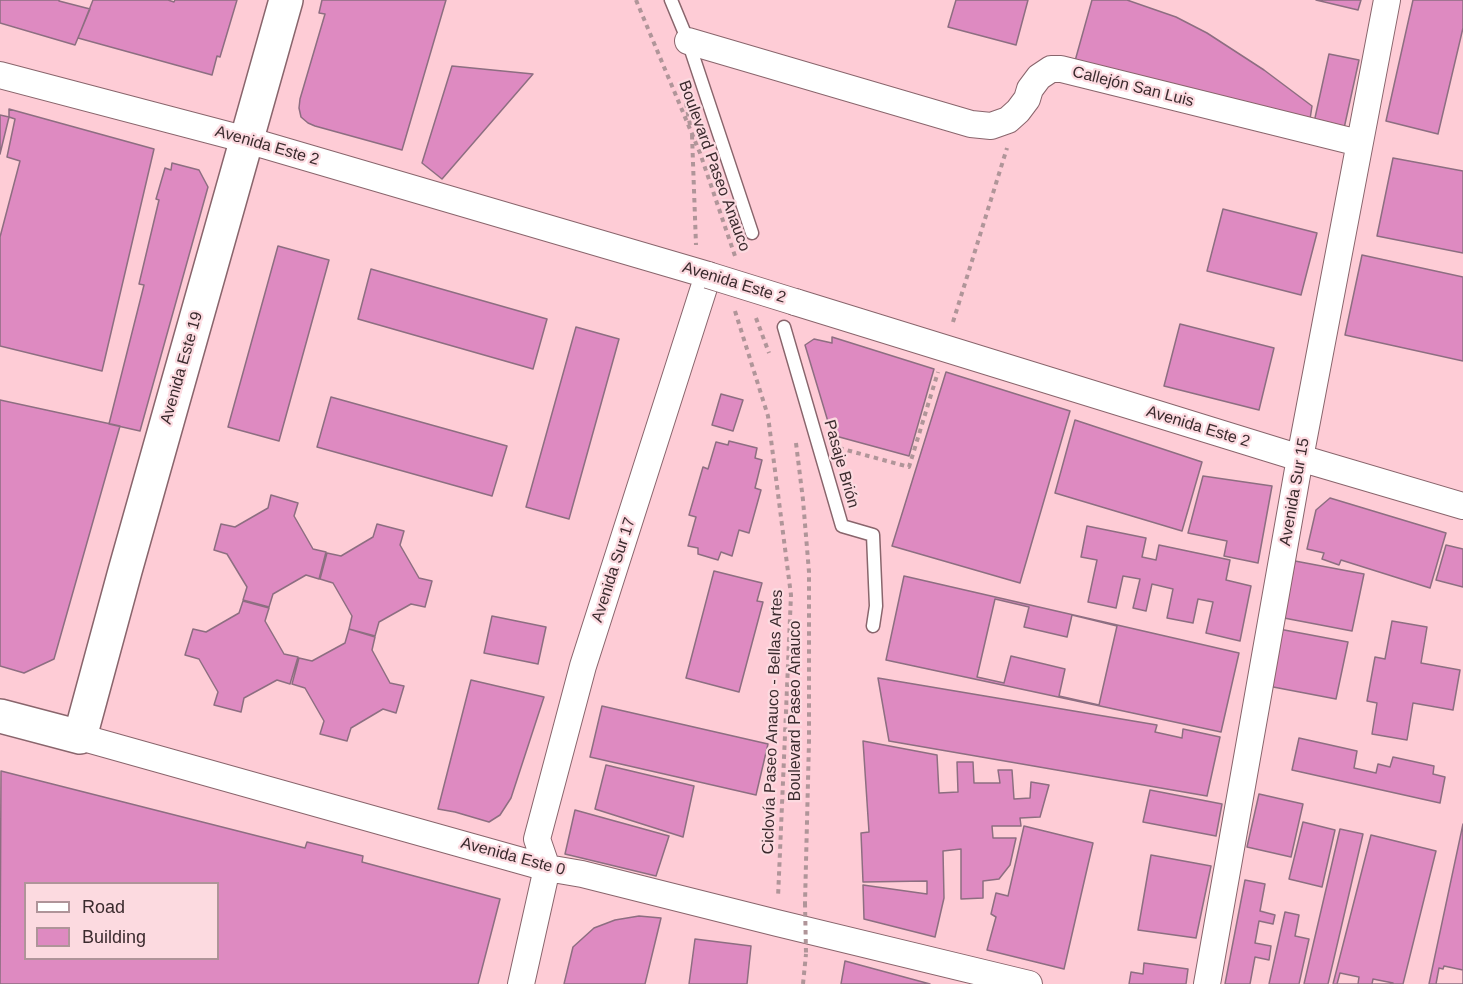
<!DOCTYPE html>
<html>
<head>
<meta charset="utf-8">
<style>
	body { margin:0 }
	#map { position:relative; width:1463px; height:984px; overflow:hidden; background:#fcdae0; font-family:Helvetica,sans-serif }
	canvas { display:block }
	.legend { position:absolute; left:24px; top:882px; width:195px; height:78px; box-sizing:border-box; background:#fcdae0; border:2px solid #af9499; margin:0; padding:8px 10px; list-style:none; font-size:18px; color:#3b2b2e }
	.legend li { display:flex; align-items:center; gap:12px; height:30px }
	.legend b { width:30px; border:2px solid #af9499 }
</style>
</head>
<body>
<div id="map">
<canvas width="1463" height="984"></canvas>
<ul class="legend">
<li><b style="height:8px;background:#fff"></b>Road</li>
<li><b style="height:16px;background:#de8ac1"></b>Building</li>
</ul>
</div>
<script>
const ctx = document.querySelector('canvas').getContext('2d');
ctx.lineJoin = 'round';
function fillPath(path, color) { ctx.fillStyle = color; ctx.fill(path, 'evenodd'); }
function strokePath(path, color, width, dash) { ctx.strokeStyle = color; ctx.lineWidth = width; ctx.lineCap = dash ? 'butt' : 'round'; ctx.setLineDash(dash || []); ctx.stroke(path); }
function label(font, color, halo, rows, align = 'center') {
  ctx.font = font + ' Helvetica,sans-serif'; ctx.lineWidth = 4.5; ctx.setLineDash([]); ctx.textBaseline = 'middle'; ctx.strokeStyle = halo; ctx.fillStyle = color; for (const [text, x, y, turn = 0] of rows) {
    ctx.save(); ctx.translate(x, y); ctx.rotate((+turn || 0) * Math.PI / 180); ctx.textAlign = isNaN(turn) ? turn : align; if (halo) ctx.strokeText(text, 0, 0); ctx.fillText(text, 0, 0); ctx.restore();
  }
}
const built = new Path2D(`
	M0 0H1463V984H0ZM26 884H218V958H26Z`);
const building = new Path2D(`
	M0 0H59V1L90 9 75 45 0 23Z
	M93 0H168L174 2 175 0H237L220 57 217 56 212 75 78 38Z
	M322 0H446L402 150 315 126 308 123 301 117 299 108 300 99 325 14 319 13Z
	M956 0H1028L1016 45 948 27Z
	M1092 0H1127L1176 17 1207 33 1264 70 1312 106 1309 126 1075 61Z
	M1316 0H1361L1358 10Z
	M1413 0H1463V28L1438 134 1386 121Z
	M1329 54 1359 60 1343 133 1313 127Z
	M452 66 533 74 442 179 422 163Z
	M9 109 154 149 102 371 0 346V237L20 161 7 157 15 119 9 117Z
	M0 115 9 117 0 154Z
	M1393 158 1463 171V253L1377 236Z
	M172 163 199 170 208 187 140 431 109 424 144 285 139 284 159 200 156 199 165 168 171 170Z
	M1223 209 1317 233 1301 295 1207 271Z
	M278 246 329 260 279 441 228 427Z
	M1362 255 1463 277V361L1345 335Z
	M371 269 547 319 533 369 358 319Z
	M1180 324 1274 348 1259 410 1164 386Z
	M576 327 619 339 569 519 526 507Z
	M832 337 934 369 909 456 832 435 805 345 814 339 832 343Z
	M946 372 1070 411 1020 583 892 546Z
	M721 394 743 400 733 431 712 425Z
	M331 397 507 446 492 496 317 447Z
	M0 400 120 426 54 659 24 673 0 666Z
	M1075 420 1202 462 1182 531 1055 493Z
	M729 441 757 448 755 458 762 460 755 488 761 490 749 533 739 530 732 556 721 552 718 560 698 554V548L688 546 696 517 689 515 703 467 708 469 716 442 728 445Z
	M1203 476 1272 486 1258 563 1224 556 1227 541 1188 533Z
	M271 495 298 503 294 516 313 549 326 552 319 579 306 575 273 594 269 607 243 600 247 587 227 554 214 550 221 524 235 527 268 508Z
	M1330 498 1446 533 1430 588 1341 560 1339 565 1322 559 1324 553 1307 549 1316 510Z
	M377 524 404 531 400 545 419 578 432 581 425 607 411 604 379 622 375 636 349 629 352 616 333 583 320 579 327 553 341 556 373 537Z
	M1087 526 1146 538 1142 557 1156 560 1159 545 1230 560 1226 580 1251 586 1240 641 1206 633 1213 602 1198 599 1193 623 1167 618 1173 589 1152 584 1146 611 1133 608 1140 579 1123 576 1116 608 1088 602 1097 560 1081 557Z
	M1446 545 1463 549V587L1436 580Z
	M1295 561 1364 574 1352 631 1284 618Z
	M714 571 762 583 757 601 763 602 739 692 686 678Z
	M904 576 1239 653 1221 732 886 660Z
	M995 599 1029 607 1024 627 1067 637 1072 615 1117 626 1099 705 1059 696 1065 669 1011 656 1004 683 977 677Z
	M243 601 269 608 265 621 284 654 298 657 290 684 277 680 244 698 241 712 214 705 218 692 199 659 185 655 193 629 206 632 239 613Z
	M492 616 546 627 538 664 484 653Z
	M1392 621 1427 627 1421 663 1460 670 1453 710 1413 703 1407 740 1372 734 1377 703 1367 701 1375 657 1385 659Z
	M349 629 375 637 372 650 390 683 404 686 396 713 383 709 351 728 347 741 320 734 324 721 305 688 292 684 299 658 312 661 345 643Z
	M1279 629 1348 642 1336 699 1268 686Z
	M878 678 1157 725 1155 732 1182 738 1183 729 1220 737 1207 796 889 741Z
	M471 680 544 697 511 798 500 815 489 822 455 812 438 809Z
	M602 706 768 744 756 795 590 757Z
	M1299 738 1357 751 1354 768 1376 773 1378 764 1390 767 1393 757 1434 766 1433 774 1445 777 1440 803 1292 770Z
	M863 741 937 755 939 793 958 792 957 762H973L974 783H1000L998 770H1012L1014 799 1030 798 1031 782 1049 785 1040 817 1020 818 1021 826H992L993 838H1016L1010 865 999 879 983 881V898L961 899V849L943 851 944 898 935 937 864 919 863 885 927 894V881L863 882 861 833 869 832Z
	M606 765 694 786 683 837 595 809Z
	M1 771 305 848 307 842 363 856 362 862 500 899 478 984H0ZM26 884H218V958H26Z
	M1150 790 1222 804 1216 836 1143 822Z
	M1259 794 1303 804 1291 857 1247 847Z
	M575 810 669 836 656 876 565 854Z
	M1303 822 1335 830 1322 887 1289 879Z
	M1463 824V984H1429Z
	M1024 826 1093 843 1064 969 987 950 996 917 991 914 996 893 1008 896Z
	M1340 829 1363 834 1328 984H1304Z
	M1371 835 1436 851 1403 984H1333Z
	M1151 855 1211 866 1196 938 1138 930Z
	M1245 880 1265 884 1260 911 1275 915 1273 924 1259 921 1255 943 1271 946 1269 960 1255 957 1250 984H1225Z
	M1285 912 1299 915 1295 936 1309 939 1299 984H1269Z
	M639 916 661 918 645 984H564L573 947 594 928 615 920Z
	M695 939 751 946 747 984H689Z
	M845 961 930 984H841Z
	M1144 963 1188 969 1186 984H1129L1131 972 1143 974Z
	M1444 966 1463 970V984H1436L1439 968 1443 969Z
	M1340 973 1359 977 1358 984H1337Z
	M1373 979 1393 983V984H1372Z`);
const path = new Path2D(`
	M636 0 700 153 735 256
	M686 103 690 125
	M692 135 696 245
	M735 311 768 416 791 595 778 898
	M756 318 769 353
	M953 322 1007 148
	M796 443 803 500 809 572V741L805 903
	M839 448 909 467 938 372
	M803 984 806 954`);
const lane = new Path2D(`
	M671 0 688 41 752 233
	M784 327 842 526 873 535 876 606 873 626`);
const street = new Path2D(`
	M688 41 971 124 991 126 1008 120 1018 111 1027 99 1030 89 1039 77 1051 69H1061L1359 143
	M0 75 247 140 708 275 583 666 537 839 547 868
	M795 302 1300 458 1463 506
	M80 737 547 868 582 874 777 923 1029 984
	M521 984 547 868
	M1207 984 1300 458 1387 0`);
const secondary = new Path2D(`
	M0 716 80 737 125 571 286 0`);
const pathBridge = new Path2D(`
	M805 903 806 953`);
const streetBridge = new Path2D(`
	M708 275 795 302`);
const streetNames = [
	["Callejón San Luis",1133,87,14],
	["Avenida Este 2",267,146,16],
	["Boulevard Paseo Anauco",714,166,70],
	["Avenida Este 2",734,283,17],
	["Avenida Este 19",182,368,-74],
	["Avenida Este 2",1198,427,17],
	["Pasaje Brión",841,464,74],
	["Avenida Sur 15",1295,492,-80],
	["Avenida Sur 17",614,570,-72],
	["Boulevard Paseo Anauco",796,711,-90],
	["Ciclovía Paseo Anauco - Bellas Artes",773,722,-88],
	["Avenida Este 0",513,857,15]
];
fillPath(built, '#feccd6');
fillPath(building, '#de8ac1');
strokePath(building, '#8d6e81', 1.5);
strokePath(lane, '#89656c', 15);
strokePath(street, '#89656c', 28);
strokePath(secondary, '#89656c', 36);
strokePath(path, '#b09599', 4, [4.5, 4.5]);
strokePath(lane, '#fff', 12);
strokePath(street, '#fff', 26);
strokePath(secondary, '#fff', 33);
strokePath(streetBridge, '#89656c', 28, []);
strokePath(pathBridge, '#b09599', 4, [4.5, 4.5]);
strokePath(streetBridge, '#fff', 26);
label('16px', '#3b2b2e', '#fcdae0', streetNames);
</script>
</body>
</html>
